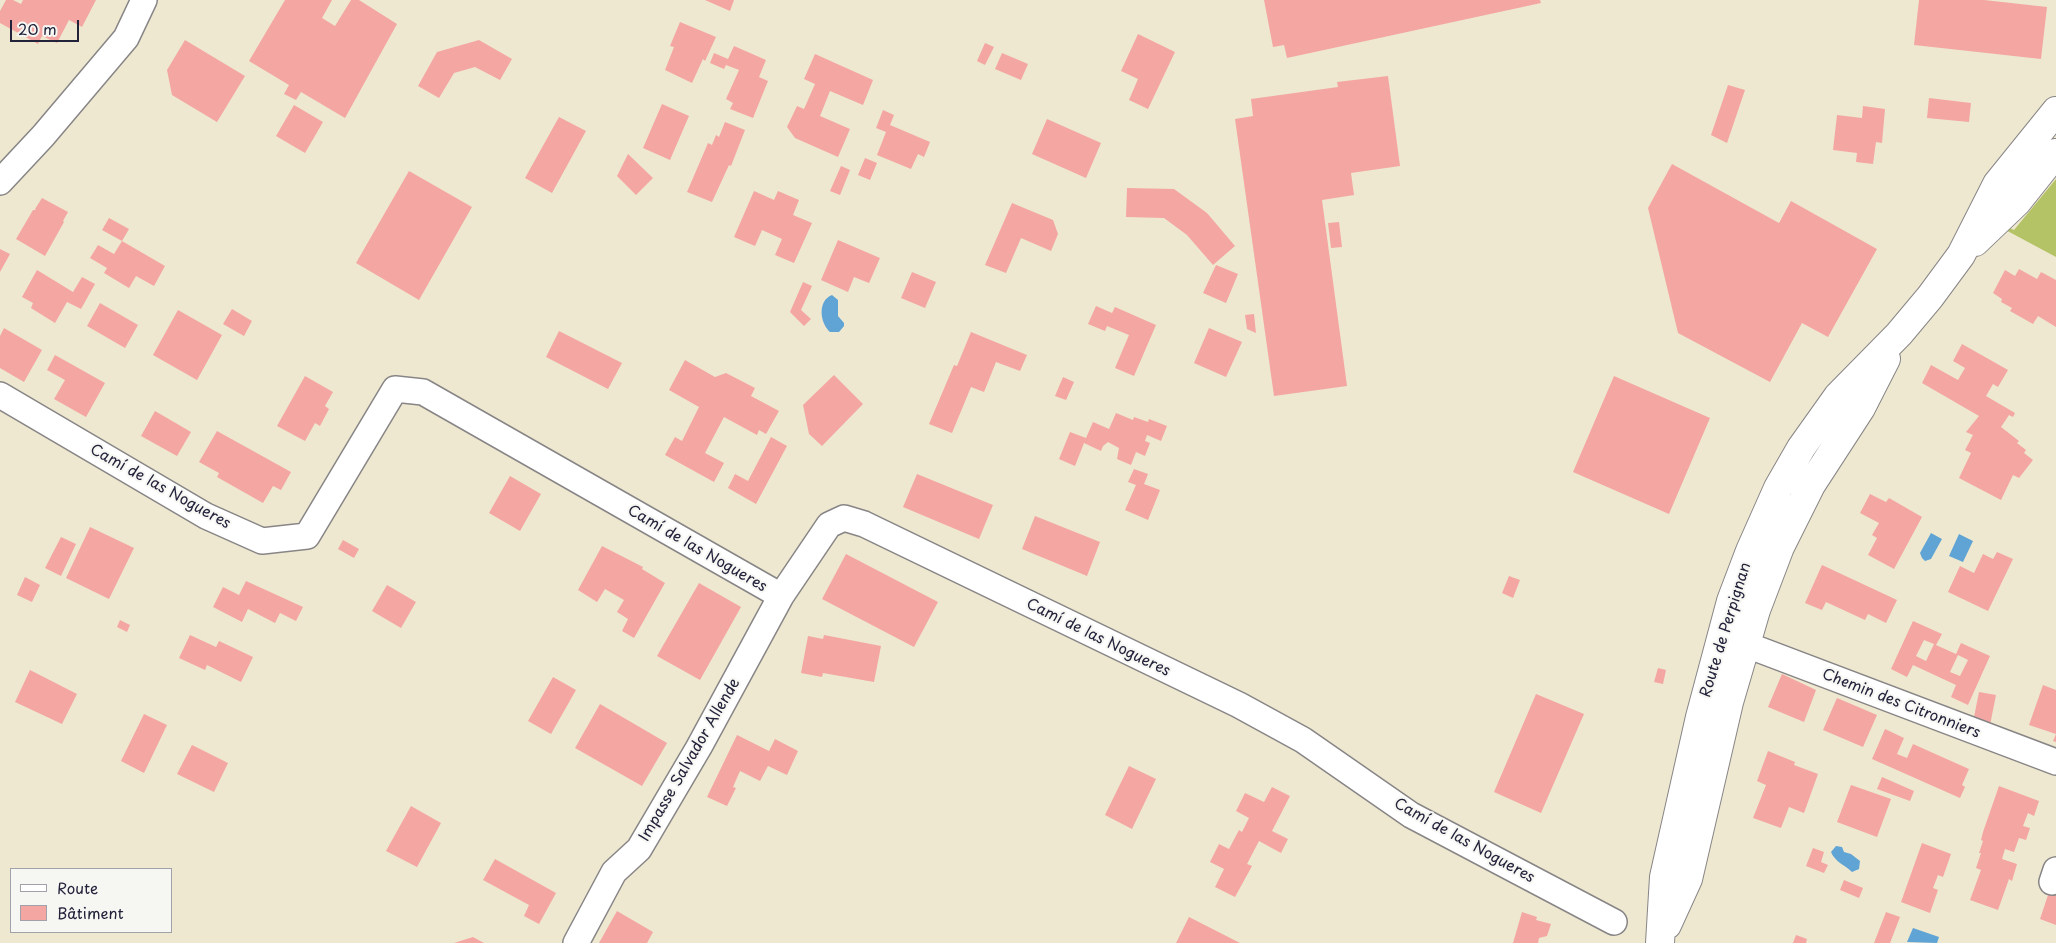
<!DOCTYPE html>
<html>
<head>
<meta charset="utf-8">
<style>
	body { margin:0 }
	#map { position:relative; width:2056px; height:943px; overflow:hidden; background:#eee8d0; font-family:"Playpen Sans",sans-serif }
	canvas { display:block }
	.legend { position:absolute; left:10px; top:868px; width:162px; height:65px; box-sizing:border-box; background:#f6f6f2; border:1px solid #a1a1a9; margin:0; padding:6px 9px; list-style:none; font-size:15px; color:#22223b }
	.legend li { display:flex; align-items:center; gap:10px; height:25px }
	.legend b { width:25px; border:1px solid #a1a1a9 }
	.scale { position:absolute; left:10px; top:20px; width:69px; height:22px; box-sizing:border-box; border:2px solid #22223b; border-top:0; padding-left:6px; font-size:15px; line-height:18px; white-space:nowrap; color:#22223b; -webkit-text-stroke:4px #f6f6f2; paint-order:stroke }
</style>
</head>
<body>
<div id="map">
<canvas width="2056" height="943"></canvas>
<ul class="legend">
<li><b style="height:6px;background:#fff"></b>Route</li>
<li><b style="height:14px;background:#f4a6a3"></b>Bâtiment</li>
</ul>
<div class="scale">20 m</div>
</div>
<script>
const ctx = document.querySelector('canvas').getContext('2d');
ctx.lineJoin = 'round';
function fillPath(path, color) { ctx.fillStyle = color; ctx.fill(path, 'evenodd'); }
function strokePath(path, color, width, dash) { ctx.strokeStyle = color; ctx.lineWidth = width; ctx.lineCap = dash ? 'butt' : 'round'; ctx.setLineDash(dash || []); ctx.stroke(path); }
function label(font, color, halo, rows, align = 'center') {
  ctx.font = font + ' "Playpen Sans",sans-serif'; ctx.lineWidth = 4; ctx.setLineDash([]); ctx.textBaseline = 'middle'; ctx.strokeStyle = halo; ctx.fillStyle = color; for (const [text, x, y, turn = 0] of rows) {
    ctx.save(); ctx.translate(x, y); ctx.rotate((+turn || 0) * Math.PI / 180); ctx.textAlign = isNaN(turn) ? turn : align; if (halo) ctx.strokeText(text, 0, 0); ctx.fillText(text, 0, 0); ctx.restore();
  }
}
const green = new Path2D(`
	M2056 179V257L2000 227 1999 223 2014 230Z`);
const water = new Path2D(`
	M832 295 838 300V316L844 323V326L839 332H830C820 323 817 301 832 295Z
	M1931 533 1942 539 1931 559 1925 561 1922 558 1920 553Z
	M1959 534 1973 541 1963 562 1949 556Z
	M1836 846 1842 847 1844 852 1851 854 1860 861 1859 869 1852 872C1845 865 1835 862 1831 852Z
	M1913 928 1939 937 1937 943 1907 942Z`);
const building = new Path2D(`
	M6 0H13L21 4 23 0H96L82 27 69 20 57 43 42 36 38 44 0 23V11Z
	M285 0H332L322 18 335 26 351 0H359L397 24 345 118 301 92 296 100 284 94 289 85 249 61Z
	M705 0H734L730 11Z
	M1264 0H1540L1541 3 1287 58 1284 45 1273 47Z
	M1919 0H1984L2047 7 2041 59 1914 45Z
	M680 22 716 37 705 61 703 59 692 83 665 70 674 47 670 46Z
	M1138 34 1175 52 1148 109 1129 100 1138 79 1121 71Z
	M185 40 245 76 217 122 172 95 167 70Z
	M479 40 512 59 500 80 475 67 454 73 439 98 418 86 437 52Z
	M985 43 994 47 985 65 977 61Z
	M734 46 766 60 759 77 768 81 753 118 730 109 733 103 726 99 739 70 726 65 724 69 710 63 714 53 728 59Z
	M1002 53 1028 64 1021 80 995 69Z
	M815 54 873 80 863 105 830 91 820 116 850 129 838 157 795 138 787 127 797 106 804 109 815 84 804 79Z
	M1388 76 1400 166 1351 173 1354 195 1322 200 1347 386 1274 396 1235 119 1253 116 1251 99 1338 87 1337 82Z
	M1728 85 1745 90 1727 143 1711 135Z
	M1929 98 1971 103 1969 122 1927 118Z
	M662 104 689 116 670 160 643 148Z
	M294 105 323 122 305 153 276 136Z
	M1863 106 1885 109 1882 143 1876 142 1873 164 1856 162 1857 153 1833 150 1837 115 1862 118Z
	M883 110 894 115 890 125 930 142 924 157 918 154 911 169 877 155 886 132 876 128Z
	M559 117 586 131 552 193 525 178Z
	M1047 119 1101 143 1086 178 1032 154Z
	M725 122 745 130 731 166 729 165 712 202 687 192 708 143 712 145 716 135 719 137Z
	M628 154 653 178 636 195 617 176Z
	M865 158 877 163 870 180 858 175Z
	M1672 164 1779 223 1791 201 1877 249 1828 337 1802 323 1770 382 1678 333 1648 208Z
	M841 166 850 170 840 195 830 191Z
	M409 171 472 207 419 300 356 263Z
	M1127 188 1174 189 1207 213 1235 246 1213 265 1187 235 1164 218 1126 217Z
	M754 191 774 200 778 191 799 200 793 215 812 223 794 263 775 255 782 239 762 230 755 246 734 237Z
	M42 198 68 212 63 221 64 222 45 256 16 239 33 210H36L35 209Z
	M1012 203 1053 220 1058 234 1051 251 1021 238 1006 273 985 265Z
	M109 218 129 229 122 241 102 230Z
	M1339 222 1342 247 1331 248 1328 223Z
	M838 240 880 258 869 283 854 277 848 292 821 280Z
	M122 241 165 266 154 286 136 276 129 288 104 273 107 268 90 258 98 245 114 254Z
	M0 249 10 254 0 272Z
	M1216 265 1238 274 1226 303 1203 293Z
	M2019 269 2037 279 2041 272 2056 280V327L2038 316 2033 324 2010 311 2012 308 2001 302 2002 299 1993 293 2005 270 2015 276Z
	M37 270 73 292 82 277 95 284 81 309 67 302 55 323 31 308 33 303 22 297Z
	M912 272 936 282 925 308 901 298Z
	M803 282 812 286 801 310 811 319 804 326 790 312Z
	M100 303 138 325 125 348 87 326Z
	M1096 306 1112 313 1115 307 1156 325 1134 376 1115 368 1129 335 1107 326 1105 331 1088 324Z
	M232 309 252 321 244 336 223 324Z
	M178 310 222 335 197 380 153 355Z
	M1254 314 1256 333 1247 329 1245 315Z
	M4 328 42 350 24 382 0 368V336Z
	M1209 328 1242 342 1226 377 1194 363Z
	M559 331 622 363 608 389 546 357Z
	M971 332 1027 355 1020 371 996 362 984 392 971 387 952 433 929 424 954 365 957 366Z
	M1962 344 2008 370 1998 387 1993 384 1986 396 2015 413 2013 417 2009 415 2001 427 2019 441 2017 443 2026 450 2024 453 2033 460 2019 478 2013 475 2001 500 1959 478 1971 453 1965 450 1973 435 1966 432 1979 416 1922 383 1931 365 1958 380 1965 368 1953 361Z
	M55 355 105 383 86 417 54 399 65 380 47 370Z
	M685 360 715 377 726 373 755 388 751 396 779 411 766 434 759 430 757 435 724 417 705 453 724 463 714 482 665 455 675 437 682 441 699 407 669 390Z
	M834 375 863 404 822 446 809 434 803 405Z
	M305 376 333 392 325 406 329 409 320 426 315 423 305 441 277 426Z
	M1614 376 1710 418 1669 514 1573 472Z
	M1063 377 1074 382 1066 400 1055 396Z
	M155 411 191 432 177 456 141 436Z
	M1116 413 1133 420 1134 417 1148 422 1149 419 1167 426 1161 441 1147 435 1145 441 1150 443 1145 456 1136 452 1131 465 1117 459 1119 448 1108 442 1103 446 1101 451 1084 443 1075 466 1059 459 1070 432 1086 438 1093 422 1109 429Z
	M217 431 291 472 281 490 273 486 263 503 217 477 219 473 199 462Z
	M771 437 787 446 756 504 728 488 735 474 748 481Z
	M1134 469 1148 474 1144 484 1160 490 1148 520 1125 510 1136 485 1128 482Z
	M917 474 993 505 979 539 903 507Z
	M510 476 541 494 520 531 489 513Z
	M1870 494 1886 502 1889 498 1922 517 1894 569 1868 555 1877 538 1872 535 1879 523 1860 513Z
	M1035 516 1100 542 1087 576 1022 549Z
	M90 527 134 548 109 599 66 578Z
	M61 537 76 544 61 576 45 568Z
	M343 540 359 549 354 558 338 549Z
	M602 546 643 567 642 569 665 583 634 638 622 631 628 619 617 612 624 600 605 589 597 602 578 590Z
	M1997 552 2013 559 1988 611 1948 592 1960 566 1974 573 1983 554 1993 559Z
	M846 554 938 602 914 647 822 599Z
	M1822 565 1897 600 1886 623 1868 614 1865 620 1826 602 1822 610 1805 603Z
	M1509 576 1520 580 1513 598 1502 593Z
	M25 577 40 585 32 602 17 595Z
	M246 581 303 607 296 621 280 613 275 623 248 609 242 622 213 607 223 587 239 595Z
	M699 583 741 607 700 680 657 656Z
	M387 585 416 602 401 628 372 611Z
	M120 620 130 625 127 632 117 627Z
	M1913 621 1942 634 1936 645 1956 654 1961 643 1990 656 1968 705 1951 697 1956 685 1913 665 1907 677 1891 669ZM1924 640 1934 644 1926 661 1916 656ZM1958 655 1968 660 1960 676 1950 672Z
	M190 635 216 647 219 641 253 657 241 682 207 665 205 670 179 658Z
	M824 635 881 646 874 682 823 673 822 677 801 673 808 636 823 639Z
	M1658 668 1666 670 1663 684 1654 682Z
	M30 670 77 694 62 724 15 702Z
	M1782 674 1816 690 1804 722 1768 707Z
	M553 677 576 690 551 734 528 721Z
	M2043 685 2056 690V742L2053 741 2056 734 2029 725Z
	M1979 692 1996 695 1989 730 1973 722Z
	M1536 694 1584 714 1541 813 1494 792Z
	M1837 698 1877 715 1863 747 1823 730Z
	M600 704 667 743 642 786 575 748Z
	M144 714 167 725 144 773 121 761Z
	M1885 729 1904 738 1897 754 1907 758 1913 744 1969 769 1962 785 1965 787 1960 798 1872 759Z
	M737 735 769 751 775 739 798 751 787 775 768 766 760 781 740 771 733 787 736 788 727 806 707 797Z
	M192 745 228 763 214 792 177 774Z
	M1768 751 1795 762 1794 765 1818 774 1804 813 1789 807 1781 828 1753 818 1766 785 1757 781Z
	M1129 766 1156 779 1132 829 1105 815Z
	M1882 777 1914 791 1910 801 1877 789Z
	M1851 785 1891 799 1877 837 1837 822Z
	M1999 786 2039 801 2034 816 2028 813 2023 826 2030 828 2026 840 2019 838 2014 852 2005 849 2002 859 2017 864 2012 881 2009 879 1998 910 1970 900 1981 870 1976 868 1981 853H1979L1983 841 1981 840 1983 832Z
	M1272 787 1290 796 1272 831 1288 839 1281 853 1259 841 1247 864 1252 866 1235 897 1215 887 1224 869 1210 862 1219 844 1229 849 1239 830 1242 832 1249 818 1236 811 1245 793 1264 802Z
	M411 806 441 823 417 867 386 851Z
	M1922 843 1951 854 1943 877 1938 875 1933 888 1938 890 1930 913 1901 902Z
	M1813 848 1824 852 1821 862 1828 865 1824 873 1806 866Z
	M495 859 556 893 539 924 524 916 529 905 483 880Z
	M1844 880 1863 888 1859 898 1840 890Z
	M2049 892 2056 895V925L2040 919Z
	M617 911 653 932 647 943H599Z
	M1522 912 1537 917 1536 920 1551 924 1547 936 1539 938 1538 943H1513Z
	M1886 912 1900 917 1890 943H1874Z
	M1189 917 1240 943H1176Z
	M1796 935 1807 939 1806 943H1793Z
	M473 937 484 943H454Z`);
const minor = new Path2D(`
	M0 182 43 136 126 38 144 0
	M0 395 206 516 262 541 307 536 395 389 423 392 781 596 829 525 844 518 864 524 1239 705 1303 740 1411 815 1614 922
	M1747 645 2056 762
	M2052 882 2056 870
	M576 943 614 872 639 849 699 747 781 596`);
const major = new Path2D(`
	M1975 242 2017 202 2056 153
	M1667 925 1688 879 1729 702 1756 610 1780 547 1811 485 1861 408 1886 359
	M1660 943 1664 877 1700 717 1731 601 1750 551 1778 488 1801 448 1838 396 1899 334 1930 297 1961 255 1997 184 2056 111`);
const streetNames = [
	["Camí de las Nogueres",160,487,29],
	["Camí de las Nogueres",697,549,30],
	["Route de Perpignan",1726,630,-73],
	["Camí de las Nogueres",1098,638,26],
	["Chemin des Citronniers",1901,704,21],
	["Impasse Salvador Allende",690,760,-60],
	["Camí de las Nogueres",1464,841,29]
];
fillPath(green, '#b4c366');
fillPath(water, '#5fa4d5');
fillPath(building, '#f4a6a3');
strokePath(minor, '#888586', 28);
strokePath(major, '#888586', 30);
strokePath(minor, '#fff', 25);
strokePath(major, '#fff', 28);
label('15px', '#22223b', '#f6f6f2', streetNames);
</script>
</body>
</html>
